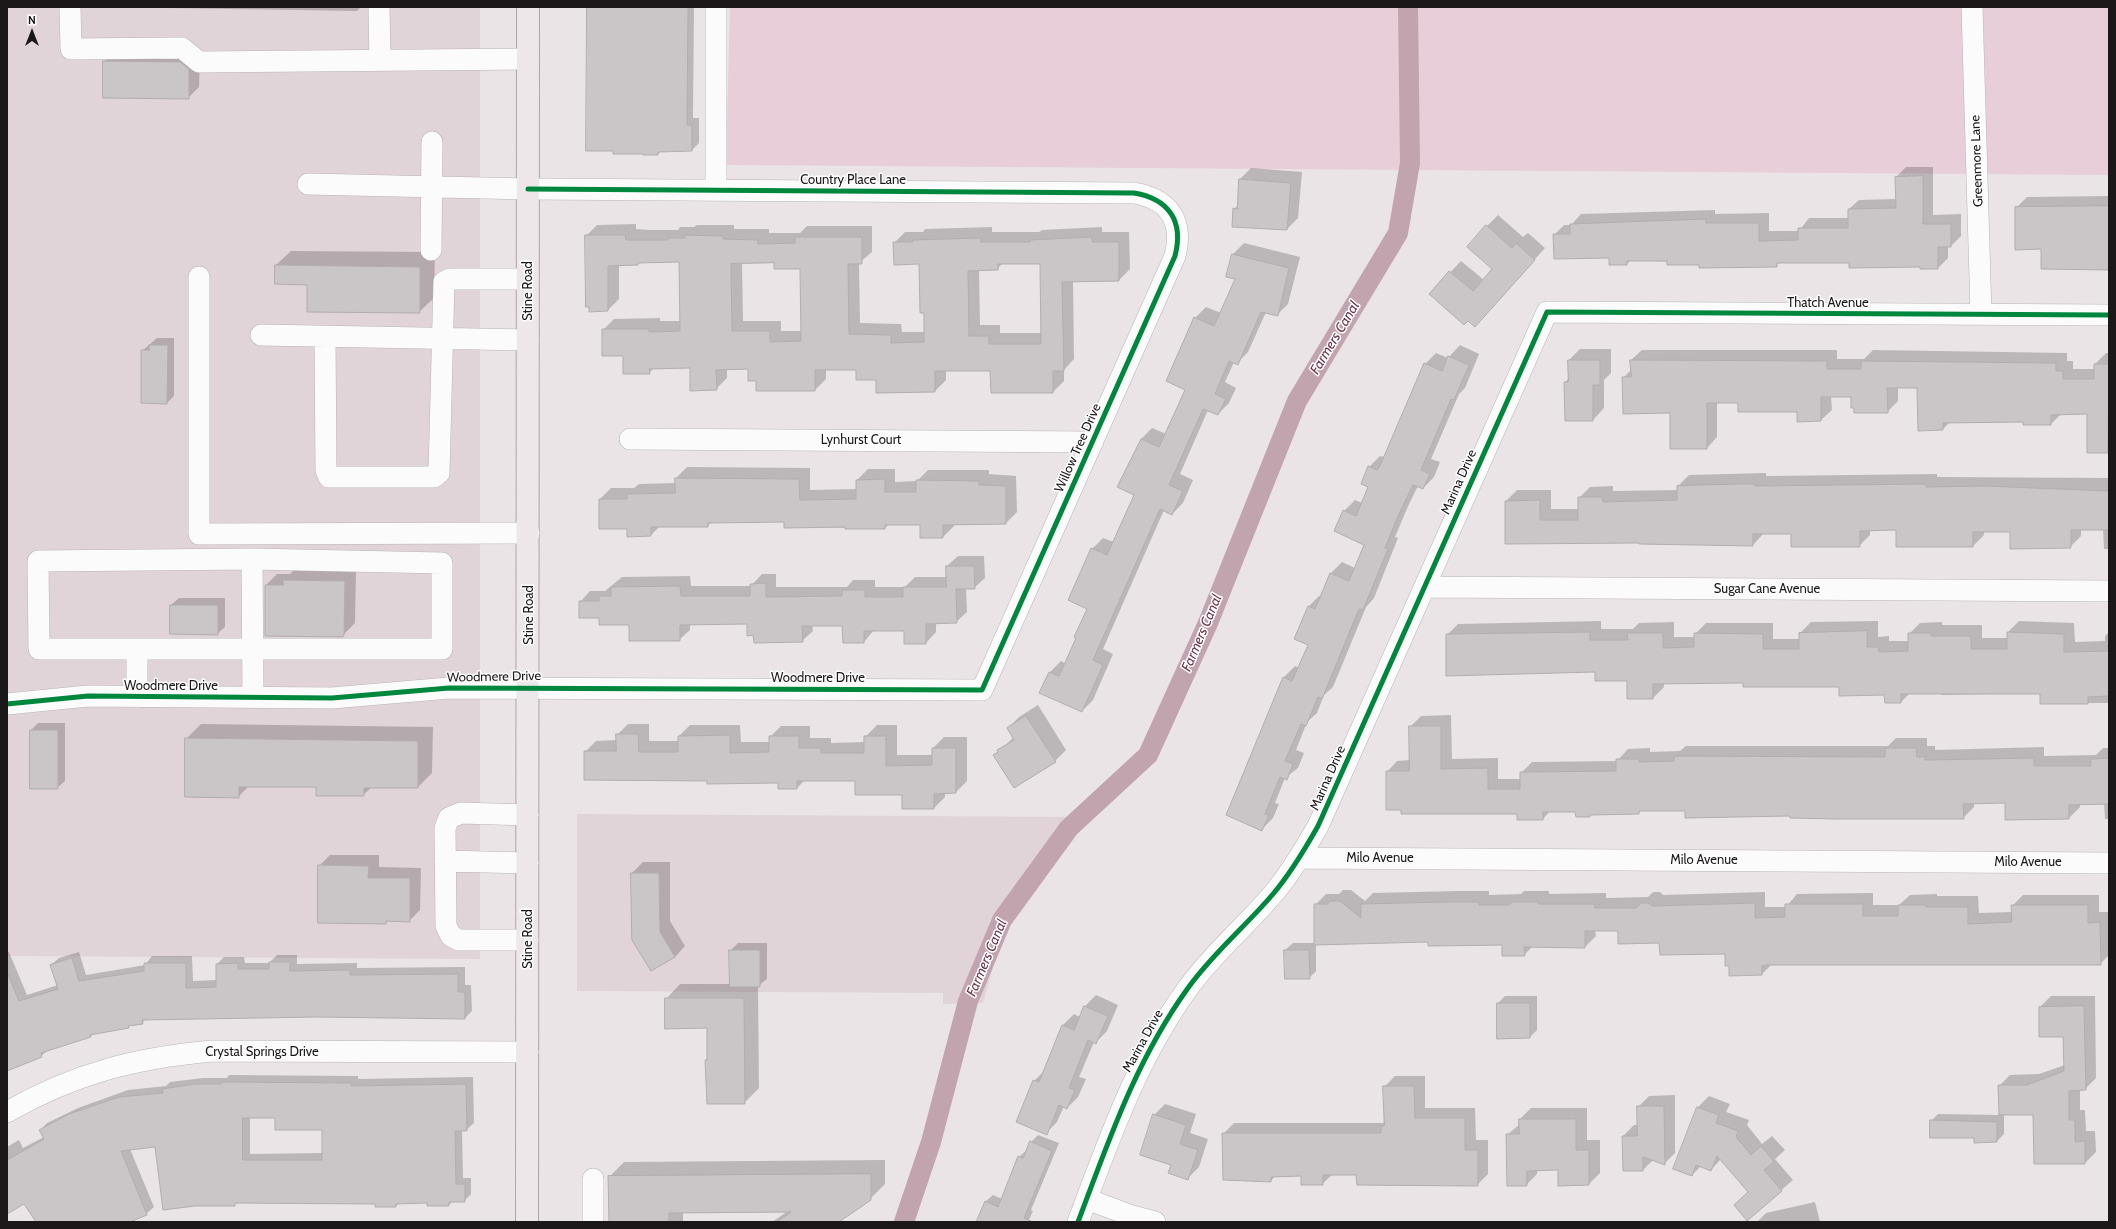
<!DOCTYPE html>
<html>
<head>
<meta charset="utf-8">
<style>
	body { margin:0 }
	#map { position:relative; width:2116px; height:1229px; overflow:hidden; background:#eae4e6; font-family:Cabin,sans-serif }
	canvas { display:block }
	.frame { position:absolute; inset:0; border:8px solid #1c1819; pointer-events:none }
	.north { position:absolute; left:12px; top:12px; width:40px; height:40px; -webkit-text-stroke:3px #fff; paint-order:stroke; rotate:0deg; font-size:11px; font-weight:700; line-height:16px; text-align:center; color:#1c1819 }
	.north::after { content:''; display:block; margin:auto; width:14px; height:18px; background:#1c1819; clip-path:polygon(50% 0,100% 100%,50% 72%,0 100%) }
</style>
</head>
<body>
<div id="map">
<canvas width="2116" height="1229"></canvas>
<div class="frame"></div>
<div class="north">N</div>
</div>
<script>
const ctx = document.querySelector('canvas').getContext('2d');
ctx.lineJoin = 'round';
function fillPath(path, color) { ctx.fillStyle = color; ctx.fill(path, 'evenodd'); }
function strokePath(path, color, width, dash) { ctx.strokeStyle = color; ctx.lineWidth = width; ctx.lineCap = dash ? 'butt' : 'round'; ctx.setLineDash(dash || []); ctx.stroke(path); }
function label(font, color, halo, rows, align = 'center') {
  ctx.font = font + ' Cabin,sans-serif'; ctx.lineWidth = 3; ctx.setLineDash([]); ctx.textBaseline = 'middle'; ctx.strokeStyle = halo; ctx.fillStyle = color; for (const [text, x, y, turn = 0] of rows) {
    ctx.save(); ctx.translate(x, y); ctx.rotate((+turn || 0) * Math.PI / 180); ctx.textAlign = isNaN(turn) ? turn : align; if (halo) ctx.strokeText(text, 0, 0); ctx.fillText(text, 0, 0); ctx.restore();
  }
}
const built = new Path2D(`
	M7 7H480V959L7 956Z
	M577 814 1084 817 1033 879 1015 908 1000 943 983 1003 943 1004V993L577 991Z`);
const green = new Path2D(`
	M730 7H2109V175L726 165Z`);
const shadow = new Path2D(`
	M104 7H361L357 11Z
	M589 7H694L693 118H699V143L692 150H662L658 154 614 153Z
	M115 51 200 58 199 87 188 98 104 62Z
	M1906 167H1933V215L1961 214V236L1951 246H1948V258L1938 268 1850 262H1780L1776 266 1631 260 1627 264 1554 235 1564 225H1571L1581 214 1715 210V214L1769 213V231H1799L1809 218H1849V209L1859 200 1897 199 1896 177Z
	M1251 168 1302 172 1298 218 1287 229 1234 209 1238 205 1240 179Z
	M2109 196V268L2042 248 2016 208 2027 197Z
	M1498 215 1523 237 1528 233 1545 248 1486 314 1430 294 1461 261 1484 280 1494 269 1487 226Z
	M636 224V229L650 230H678L680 227H694L697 225H734V229H769V233H800L807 226H872V252L859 263 860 323 901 324 902 332H925L920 263 894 243 905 232H923L925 229 992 227V232H1039L1042 230 1102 227V232H1129L1130 269 1119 280 1073 281 1074 359 1064 370V381L1053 392 991 370H946V380L935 391 877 379 857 369H826V379L815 390 757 380 749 368H727V378L716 389 691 367 654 368 649 373 624 355 603 330 614 319 660 318V321H681L680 261 641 262 638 264 619 265V299L608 310 590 311 586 236 597 225ZM775 262 801 268V331H781V321H743L742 263ZM1003 263H1041L1042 333H1000V325H980L979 270 997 269Z
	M1244 243 1300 257 1288 304 1277 315 1266 312 1248 352 1237 363 1234 362 1225 382 1236 388 1229 403 1218 414 1208 410 1180 474 1193 480 1183 503 1172 514 1164 510 1103 649 1113 654 1093 700 1082 711 1050 672 1061 661 1066 664 1088 608 1092 549 1103 538 1114 542 1135 494 1130 464 1141 439 1152 428 1166 434 1187 389 1195 318 1206 307 1221 313 1236 279 1227 276 1233 254Z
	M291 251 435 252 434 298 419 312 276 265Z
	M157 338H174V396L167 403 142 351Z
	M1460 345 1479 354 1465 388 1459 394 1431 459 1440 462 1434 477 1423 488 1418 486 1409 504 1395 537 1398 538 1374 598 1366 607 1333 687 1324 695 1317 713 1307 722 1296 750 1304 753 1298 768 1285 778 1275 803 1279 804 1273 818 1262 829 1227 815 1284 677 1295 666 1299 668 1309 644 1308 607 1319 596 1321 597 1331 573 1342 562 1355 568 1366 544 1344 511 1355 500 1362 503 1369 486V467L1380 456 1384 457 1425 364 1436 353 1448 358Z
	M1580 349H1611V373L1604 380V408L1593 420H1566L1565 382 1569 378V360Z
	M1642 350H1837V359H1864L1873 350 2067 353V361H2073V369H2095V364L2106 353H2109V450L2107 452 2088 413 2061 414 2051 424 2024 421 1950 422 1943 429 1918 387H1898V401L1887 412 1852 396H1831L1832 410 1821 420 1798 411 1738 402H1717V437L1707 448 1671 412 1623 378 1631 370V360Z
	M687 467 810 468V490L857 489V480L868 469H895V482L917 481 928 470H989V474L1016 476 1017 512 1006 523H954V526L943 537 921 524H889L885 528 785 527V521L711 522 708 526H660L651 535 628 528 600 499 611 488H634L639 484 676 483V478Z
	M1766 473V476L1937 474V477L2109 478V549H2104L2103 529H2081V536L2070 547 2011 531H1984V535L1973 546 1897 529 1870 530V535L1859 546 1792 533H1764L1753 545 1640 542 1506 543V501L1517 490H1551V509H1579V498L1590 487 1613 486V491L1678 490V486L1689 475Z
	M958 556H984L985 578 974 588H966L967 612 956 622H936V632L926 643 905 630H874L864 642H844L843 625H812L813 631 802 641 748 623 690 624V630L679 640 630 624 600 617 580 602 590 591H605L622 577 690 576 691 586H751L762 574H776V587H847L853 580H875V587H905L915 577H947V566Z
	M295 569 356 570 355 623 342 636 266 585 277 574H290Z
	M179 598H225V627L217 634 171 605Z
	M1601 621V629H1633L1639 623 1674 622V637H1695V634L1706 623H1773V639H1800V633L1811 622 1878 621V637L1889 636V641H1909V634L1920 623 1942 622V625H1982V638H2008V632L2019 621 2074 623 2075 642 2105 641V636L2109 632V703H2041V693L1941 695V692L1910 693 1901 702 1885 694 1840 686 1744 682 1664 683V687L1653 698H1628V680L1447 635 1458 624Z
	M1038 705 1066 750 1055 761 994 756 1014 737 1008 728 1019 717Z
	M1451 715 1452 759 1498 758V779H1521V773L1532 762 1617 761 1628 749 1650 748V752L1680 751 1686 746H1888L1896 738H1927V746H1935V750L2044 747V756L2096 755 2103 748H2109V819H2105L2104 803H2080V807L2069 818 2006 819V802L1974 803V807L1963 818 1791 815 1686 810H1641L1639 813 1591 814 1590 816 1576 811H1550L1543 819 1518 813 1402 809 1387 772 1397 761 1410 760V727L1421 716Z
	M38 723H65V781L57 788 31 730Z
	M201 724 433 727 432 773 418 787H372L363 795 317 786H249L238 797 186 739Z
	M628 724H649V741H679V736L690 725H740L741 742H770V737L781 726H810V738H831V743L865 742V737L877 725H897V755H933V748L944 737H967V781L956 792H945V797L934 808 903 794 856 780H805L797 788 779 782 708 780 585 752 596 741 617 740V735Z
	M330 855H379V867L421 868 420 910 409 921 389 920 386 923 319 866Z
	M643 862H670V921L685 946 675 957 651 969 632 873Z
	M1343 890H1351L1365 901 1373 893 1458 891H1489V895L1521 894 1524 891H1549V894L1606 893V898L1648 897 1653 892H1660L1663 895 1765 892V907H1786L1797 894 1873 893V905H1899L1910 895 1937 894V896H1978L1979 913 2012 912V906L2023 895H2099V912H2109V955L2100 964H1772L1762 974 1730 965 1726 953 1660 942 1619 930H1595L1596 936 1585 947 1533 946 1524 955 1503 944 1429 941 1316 944V971L1309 978 1285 950 1293 943H1315V905L1326 894H1339Z
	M738 943H767V979L758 986 759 1088 744 1103 706 1060 708 1058V1027L666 999 680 984H731L730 951Z
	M9 952 27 995 58 985 51 965 59 958 79 952 86 975 145 965 152 956H192L193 981 217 980V964L224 957H244L245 963H269L277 955H297V964L357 963V968L465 967V985H471L472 1011 465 1018 315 1016 146 1019 142 1023 131 1025 128 1027 94 1033 91 1036 48 1050 41 1056 7 1070V953Z
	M1096 995 1118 1005 1107 1031 1096 1042H1094L1079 1077 1086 1079 1078 1097 1067 1108 1064 1106 1057 1122 1046 1133 1034 1081 1045 1070 1063 1025 1074 1014 1080 1017 1085 1006Z
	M1505 996H1537V1030L1530 1037 1498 1038V1003Z
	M2051 996H2095L2096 1078 2085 1089H2080V1110H2085L2086 1131H2095L2096 1152 2085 1163 2034 1114H2004V1134L1997 1141 1975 1137 1931 1121 1938 1114 2000 1115 1999 1086 2010 1075 2039 1074 2065 1065 2064 1036 2040 1007Z
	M229 1075 358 1076V1079L473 1077 474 1123 466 1130H462L463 1178H471V1194L464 1201H453L449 1205 428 1202 399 1203 396 1206 376 1203 237 1202 234 1205H195L156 1146 130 1149 154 1207 146 1214 127 1222H37L24 1203 7 1213V1147L19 1140 23 1148 44 1137 40 1130 47 1123 78 1108 128 1090 166 1086 170 1082 203 1078H227ZM250 1117H276L323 1129V1153L250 1154Z
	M1395 1076H1425V1108H1475L1476 1140H1488V1174L1477 1185 1357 1174H1333L1322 1184 1302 1175 1275 1176 1271 1181 1224 1133 1234 1123H1385L1384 1087Z
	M1675 1095V1153L1664 1164 1653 1160 1643 1170 1623 1136 1634 1125H1638V1107L1649 1096Z
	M1709 1096 1730 1104 1726 1112 1749 1120 1747 1125 1762 1144 1772 1136 1785 1150 1775 1159 1793 1180 1747 1220 1749 1192 1721 1159 1711 1170 1701 1166 1692 1175 1674 1168 1698 1107Z
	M1165 1104 1196 1114 1190 1133 1208 1139 1199 1167 1188 1178 1172 1164 1154 1115Z
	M1531 1108H1587V1140H1600V1173L1589 1184 1559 1169 1537 1170V1174L1526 1185 1507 1135 1520 1124V1119Z
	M1038 1135 1059 1143 1031 1210 1033 1211 1028 1222H977L985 1202 993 1195 1002 1199 1019 1157 1027 1150 1031 1142Z
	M885 1160V1184L870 1199 837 1222H772L788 1211 683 1212V1222H610L609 1177 624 1162Z
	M1815 1202 1820 1222H1757L1766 1213Z`);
const canal = new Path2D(`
	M904 1222 931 1142 968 1001 1002 920 1069 828 1148 755 1208 623 1297 401 1398 233 1410 163 1408 7`);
const building = new Path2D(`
	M587 7H688L687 125H692V151L658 152V155H643V154H613V151H586Z
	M103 61 180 62 189 69V99L103 98Z
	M1923 176V224H1951V247H1938V269H1920V267L1849 268V263H1777V267L1699 268V265H1667V261H1627V265H1609V258L1554 259 1553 234H1570V224L1706 219V223H1759V241L1798 240V228H1848V209L1896 208 1895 177Z
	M1239 179 1291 183 1287 230 1232 227 1233 208 1237 209Z
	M2109 206V270L2041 269V249L2015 250V207Z
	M1486 225 1512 248 1516 243 1535 260 1475 327 1468 321 1464 325 1429 294 1449 271 1473 291 1492 269 1467 247Z
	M585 235H625L626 240H668V238H685V235L723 236V239L758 240V244L795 243V237H862V264H848L849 334 891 335V343L924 342V313H920L919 264 894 265 893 242H913V240L981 238V242H1030V240L1092 237V242H1119V281L1062 282 1064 371H1053V393H991L990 371H935V392L876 393V380H856V370H815V391H756V381H748V369L716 370 717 390 690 391V368L649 369 650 374H623V356H602V329H649V332L680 331 679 262 638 263V265L608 266V311L589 312V307H586ZM774 263V269H800L801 341 770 342V331H732L731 264ZM998 264H1040L1041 344H989V336H969L968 271 998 270Z
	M1232 254 1289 268 1278 316 1261 312 1238 365 1229 361 1215 394 1226 399 1218 415 1203 409 1169 485 1183 491 1172 515 1160 509 1093 660 1103 665 1082 712 1039 693 1049 672 1059 676 1076 638 1074 637 1087 609 1068 600 1091 548 1107 555 1134 495 1117 487 1141 439 1159 447 1185 390 1166 381 1194 317 1214 326 1235 279 1226 277Z
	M275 265 420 267V313L307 312V285L275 284Z
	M149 345H168L167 404 141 403V350H149Z
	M1448 356 1469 365 1454 400 1451 399 1421 470 1430 474 1423 489 1413 485 1398 516 1385 548 1388 549 1363 610 1359 609 1322 699 1318 697 1306 726 1301 724 1285 761 1293 764 1287 780 1280 777 1265 814 1269 815 1262 831 1226 815 1283 677 1292 681 1308 645 1294 639 1308 606 1315 609 1330 573 1349 581 1364 545 1334 531 1343 510 1356 516 1368 487 1361 484 1368 466 1377 470 1379 468 1424 363 1442 371Z
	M1568 360H1600V385H1593V421H1565L1564 382H1568Z
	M1630 360 1827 361V369H1861V361L2056 363V371H2063V379H2094V364H2109L2108 453H2087V414L2051 415V425H2023V422L1943 423V430L1918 431 1917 388H1887L1888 413H1854V408H1851V397H1821V421L1797 422V412H1738V403H1707V449H1670V413L1623 414 1622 377H1631Z
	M675 478 799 479 800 500 856 499V480L885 479V492H916V480L979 481V485L1006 486V524L943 525V538H920V525H885V529H845V527L784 528V522L708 523V527H651V536L627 537V529H599V499H627V494L675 493Z
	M1739 484H1755V486L1926 484V487L1985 486 2109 491V530H2071V548L2010 549V532H1973V547H1896V530L1860 531V547H1791V534H1753V546L1639 544V543L1505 544V501L1540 500V520H1578V497H1602L1603 502 1677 500V486Z
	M946 566H974L975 589H956L957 623 926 624V644H904V631H864V643H843L842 626H802L803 642 754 643 753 635 747 636V624L680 625V641H629V625H599V618H579V601H599V596H611V587L680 586 681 596H750V584L766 583V597L842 596V590H865V597H903V587H946Z
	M283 580 345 581 344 635 343 637 265 636V585H283Z
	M170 605H218V635L170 634Z
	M1867 631V647H1878L1879 652 1908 651V633H1931V636H1971V649H2007V632L2064 634V652L2109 651V696L2088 697V704H2040V694H1901V703H1885L1884 695 1839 696V687H1743V683L1653 684V699H1627V681H1595V672L1446 676V634L1590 632V640H1628L1627 633H1663V648L1694 647V633L1763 634V649H1799V633Z
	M1026 716 1056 762 1014 788 993 755 998 752 997 750 1014 740 1007 728Z
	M1409 726H1441V769L1488 768V789H1520V772L1616 771V759H1639V762L1674 761V756L1885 757V748H1916L1917 757H1925V760L2034 758V766H2091V759L2109 758V804L2069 805V819L2005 820V803L1963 804 1964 819H1837L1790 818V816L1685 818V811H1639V814L1590 815V817H1576L1575 812H1543V820H1517V814H1401V810H1386V771H1409Z
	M30 730H58V789H30Z
	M616 734H638L639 752H678V736L730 735V753L769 752V736H799V748H821V753H864V736H886V766L932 765V748H956V793L934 794V809H902V795H855V781H797V789H778V783L707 784V781L584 780V751H616Z
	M185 738 418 741V788H364V796H316V787H239V798L185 797Z
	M318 865 369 866 368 878H410V922L386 921V924L318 923Z
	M631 873H659L660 932 675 957 651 971 632 940Z
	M1331 901H1340L1361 918V904L1446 902H1479V905H1509L1512 902H1538V904H1595V908H1636L1641 903H1648L1652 906 1755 903V918L1785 917V904H1863V916H1898V905H1926V907H1968V924L2012 922 2011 905H2088V923L2100 922 2101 965H1767L1762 966V975L1729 976V966H1725V954L1660 955 1659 943 1618 944V931H1585V948L1524 947 1525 956H1502V945L1428 946V942L1314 945V904H1327Z
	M729 950H760V987H730Z
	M1284 950H1309L1310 979H1285Z
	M72 958 79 981 144 971V963H186V988L216 987V964L238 963V969H269V962H290V971L350 970V975L458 974V992H465V1019L315 1017 142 1020 143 1024 128 1026 129 1028 90 1035 91 1037 41 1053 42 1057 7 1071V972L19 1001 58 989 50 965Z
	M665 998H744L745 1104H707L705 1060H707V1028L665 1029Z
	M1497 1003H1530V1038L1497 1039Z
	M1084 1006 1108 1016 1096 1044 1088 1040 1069 1088 1075 1090 1067 1109 1059 1105 1047 1135 1016 1122 1033 1080 1039 1082 1062 1025 1074 1030Z
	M2084 1006 2086 1090 2069 1091V1120H2075V1142L2085 1141V1164H2034L2033 1115H1999L1998 1085H2027L2064 1071 2063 1037H2039V1007Z
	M221 1082 351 1083V1086L466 1084 467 1131H455L456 1184H465V1202H449V1206H427V1203L396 1204V1207H375V1204L235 1203V1206H195L163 1210 155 1147 121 1151 147 1215 130 1222H36L24 1204 7 1214V1160L44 1139 39 1130 69 1114 119 1097 163 1093 162 1089 195 1084H221ZM243 1118H275V1130H322V1160H243Z
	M1383 1086H1414L1415 1118H1465V1150H1478V1186L1357 1185 1356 1175H1323V1185H1301V1176L1271 1177V1182L1223 1180 1222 1133H1381V1126H1384Z
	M1637 1106H1664L1665 1165 1643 1157V1171H1623L1622 1136H1637Z
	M1697 1107 1719 1115 1716 1123 1738 1131 1736 1137 1751 1155 1761 1146 1774 1162 1764 1170 1782 1191 1747 1221 1734 1205 1748 1192 1717 1156 1711 1171 1696 1165 1692 1176 1673 1169Z
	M1153 1114 1186 1125 1180 1144 1198 1150 1188 1180 1168 1173 1171 1165 1140 1155Z
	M1519 1119H1576V1150H1589V1185L1558 1186V1170L1527 1171V1186H1507L1506 1134H1519Z
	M1930 1120 1997 1122V1142L1974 1143V1138H1930Z
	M1030 1141 1052 1151 1024 1218 1033 1222H976L985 1201 998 1207 1018 1156 1023 1158Z
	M871 1174V1200L839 1222H777L791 1212 669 1213V1222H609L608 1176Z`);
const minor = new Path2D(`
	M70 7 71 49 182 48 199 62 528 59
	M379 7 380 60
	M1972 7 1981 314
	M716 190V7
	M431 250 432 142
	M199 277V534L529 533
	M261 335 528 340
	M325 337 326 470 329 477H434L439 473 444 282 450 279H528
	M630 439 1093 442
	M252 559 38 561 39 649H442V563L252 559 253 697
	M1425 587 2109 591
	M137 697V650
	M7 704 88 696 332 698 449 688 982 690 1175 256C1184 221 1169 199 1134 193L528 189 308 184
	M528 815 461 813 449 818 445 828 446 926 451 936 459 940H528
	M1300 858 2109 863
	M445 861 528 863
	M7 1112C75 1073 136 1058 212 1051L528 1052
	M593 1179V1222
	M1087 1199 1132 1216 1155 1222
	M1078 1222C1109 1140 1136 1060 1188 988 1213 953 1246 926 1273 894 1291 873 1305 849 1318 826L1547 312 2109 315`);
const major = new Path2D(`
	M527 1222 528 7`);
const cycleway = new Path2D(`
	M7 704 88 696 332 698 449 688 982 690 1175 256C1184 221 1169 199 1134 193L528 189
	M1078 1222C1109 1140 1136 1060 1188 988 1213 953 1246 926 1273 894 1291 873 1305 849 1318 826L1547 312 2109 315`);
const streetNames = [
	["Greenmore Lane",1977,161,-92],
	["Country Place Lane",853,180],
	["Stine Road",528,291,-90],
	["Thatch Avenue",1828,303],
	["Lynhurst Court",861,440],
	["Willow Tree Drive",1078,448,-66],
	["Marina Drive",1459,482,-66],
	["Sugar Cane Avenue",1767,589],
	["Stine Road",529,615,-90],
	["Woodmere Drive",494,677,-1],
	["Woodmere Drive",818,678],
	["Woodmere Drive",171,686],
	["Marina Drive",1328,778,-66],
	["Milo Avenue",1380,858],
	["Milo Avenue",1704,860],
	["Milo Avenue",2028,862],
	["Stine Road",528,939,-90],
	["Marina Drive",1143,1041,-61],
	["Crystal Springs Drive",262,1052]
];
const waterNames = [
	["Farmers Canal",1335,338,-59],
	["Farmers Canal",1202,633,-67],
	["Farmers Canal",987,958,-67]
];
fillPath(built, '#e1d4d9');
fillPath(green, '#e7ced8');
fillPath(shadow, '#0003');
strokePath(canal, '#c2a4af', 20);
fillPath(building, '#cac5c7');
strokePath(building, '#b1adae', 1);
strokePath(minor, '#b8b4b5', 22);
strokePath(major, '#b0a4a8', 24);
strokePath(minor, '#fcfbfb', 21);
strokePath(major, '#eee7e9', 22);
strokePath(cycleway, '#00873e', 5);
label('13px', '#1c1819', '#fff', streetNames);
label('italic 14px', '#6a334c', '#fff', waterNames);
</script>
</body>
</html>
